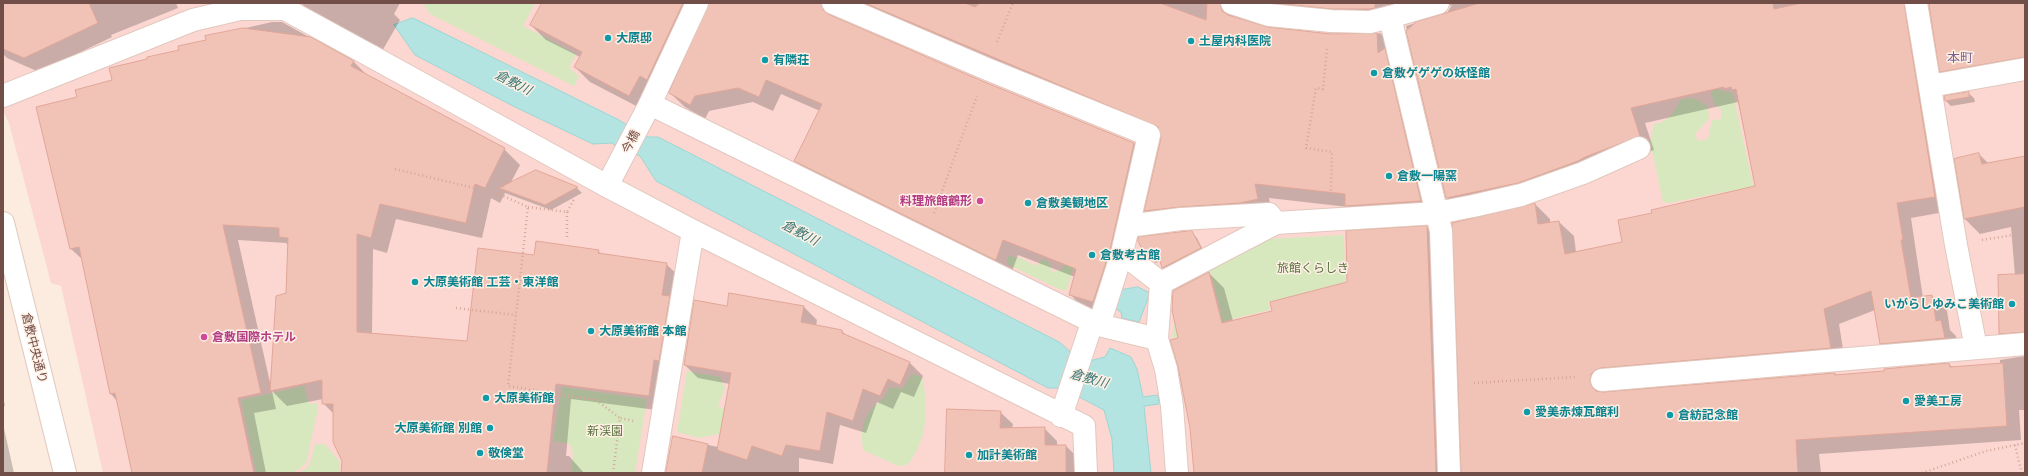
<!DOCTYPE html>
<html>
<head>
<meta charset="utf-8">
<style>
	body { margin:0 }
	#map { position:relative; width:2028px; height:476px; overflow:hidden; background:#fcebdf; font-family:"Work Sans",sans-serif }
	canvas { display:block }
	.frame { position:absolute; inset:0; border:4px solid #714e47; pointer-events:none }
</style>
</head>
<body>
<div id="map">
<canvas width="2028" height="476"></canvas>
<div class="frame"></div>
</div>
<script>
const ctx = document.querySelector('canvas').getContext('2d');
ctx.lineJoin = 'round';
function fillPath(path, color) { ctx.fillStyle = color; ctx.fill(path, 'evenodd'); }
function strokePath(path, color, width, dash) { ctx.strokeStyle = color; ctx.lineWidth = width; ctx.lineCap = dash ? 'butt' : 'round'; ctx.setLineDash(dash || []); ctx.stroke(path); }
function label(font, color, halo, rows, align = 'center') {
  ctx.font = font + ' "Work Sans","Noto Sans JP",sans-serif'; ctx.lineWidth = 3; ctx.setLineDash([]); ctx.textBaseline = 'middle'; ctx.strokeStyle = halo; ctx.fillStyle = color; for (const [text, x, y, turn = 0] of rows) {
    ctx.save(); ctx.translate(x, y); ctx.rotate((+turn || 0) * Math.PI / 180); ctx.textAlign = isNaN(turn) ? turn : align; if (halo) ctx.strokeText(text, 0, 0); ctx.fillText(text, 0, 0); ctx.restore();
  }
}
const commercial = new Path2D(`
	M3 3H2025V473H103L61 286 51 283 9 123 3 111Z`);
const green = new Path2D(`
	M423 3H535L523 26 576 54 569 68 579 76 574 86 430 14Z
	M1717 88 1722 91 1733 93 1756 199 1734 202 1729 191 1669 203 1663 202 1650 142 1654 124C1670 121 1673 113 1680 100 1693 96 1698 99 1708 107L1709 119 1695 134 1698 141 1708 139 1712 120 1721 119V110L1714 104 1711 93Z
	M1344 235 1346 315 1298 295 1268 302 1270 310 1215 323 1216 328 1172 338 1174 324 1221 312 1211 274 1206 267 1266 239Z
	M1080 244 1067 290H1061L1007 264 1008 256 1020 258 1036 266 1043 259 1050 263 1052 272 1061 270Z
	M687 371 720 377 725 388 718 406 735 413 729 437 718 434 699 438 677 432Z
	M912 374 922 377C929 406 928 442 907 465L898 466 863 450C861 436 861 424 870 411 877 400 884 403 889 388H903Z
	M304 386 309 404 318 403V409L306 464 293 473H256L241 400Z
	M562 387 647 399 635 473H571L573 454 570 444 553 441Z
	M315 444H325L340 462 339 473H299L309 466Z`);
const water = new Path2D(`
	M413 18 617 119 648 137H658L1059 342 1072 353 1089 361 1105 357 1110 348 1131 357 1137 369 1143 397 1158 395 1159 404 1144 406 1151 473H1114L1112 439 1104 410 1062 388H1048L656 181 640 156 611 143 593 144 515 107 415 55 394 25Z
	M1138 287 1150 293 1139 322 1122 318 1121 312 1112 307 1116 291Z`);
const shadow = new Path2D(`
	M3 3H176L178 8 111 35 112 37 39 72 7 58 3 54Z
	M301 3H400L394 14 400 20 381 53 314 16Z
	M543 3H2025V73L1956 86 1941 71 1929 5 1923 8 1950 211 1911 218 1923 298 1932 296 1947 311 1950 330 1956 336 1959 353 1895 358 1881 343 1875 310 1839 324 1845 362 1605 389V393L1835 374 1837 376 1886 372 1949 364 1953 368 2000 365V360L2025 356V410H2019L2021 440 1819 454 1821 473H1462L1535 204 1550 219V223L1559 222 1574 236 1576 252 1623 243 1653 214 1756 186 1738 102 1645 123 1654 150 1600 171 1462 213 1447 198 1406 26 1447 13 1452 5 1384 24 1234 15V17L1265 28 1331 34 1370 36 1380 33 1395 48 1435 216 1361 221 1348 207 1269 198 1272 214 1160 226 1145 211 1162 135 1008 72 836 13 835 19 982 82 1134 143 1149 158 1108 316 1084 309 1070 294 1075 277 1018 255 1011 274 810 176 796 161 820 111 781 94 773 111 753 102 709 111 705 119 685 107 670 93 710 5 704 8 644 110 590 82 575 67 580 57 546 40 531 25Z
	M272 22H282L354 62 369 77 504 149 520 165 510 184 536 171 577 188 582 193 551 210 505 193 500 203 491 198 482 238 396 219 387 253 373 249 372 334 468 342 535 256 598 251 603 255 666 264 682 279 664 411 571 399 566 456H569L584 473H342L343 461 334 414 323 403V399L287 406 272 391 276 409 254 413 266 473H133L117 401 111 394 82 259 71 249 78 97 180 51 207 41 206 37ZM238 240 286 243 289 246 287 294 271 387Z
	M1968 93 1974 98 1975 102 1951 106 1946 101Z
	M1979 154 1989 164 2025 157V347L2014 348 2000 333 2015 276 2011 227 1980 234 1965 219 1956 159Z
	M1427 227 1441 242 1450 473H1194L1191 428 1179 339 1209 273 1224 288 1233 321 1273 312 1348 283Z
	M1191 232 1197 238 1205 254 1169 273 1163 268 1161 260 1156 263 1150 259Z
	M728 307H804L817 320 816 326 842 331 846 335 910 363 923 376 914 397 901 392 893 409 877 402 866 433 840 425 833 464 799 458V473H667L674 438 718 447 730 384 698 378 685 365Z
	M3 396 5 406H3Z
	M1000 412 1013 424 1012 429 1044 428 1057 441V446H1066L1078 458V473H946Z
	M3 424 14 473H3Z`);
const building = new Path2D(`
	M3 3H89L98 23 24 58 3 49Z
	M542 3H683L647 80 640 76 629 96 574 67 582 52 530 25Z
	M709 3H821L823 10 828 14 982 81 1134 143 1110 250 1093 302 1069 295 1076 269 1003 240 996 260 993 259 794 161 822 104 766 80 759 97 738 88 695 96 690 105 669 93Z
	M865 3H965L975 7 980 3H1160L1206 20 1207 3H1220L1222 11 1228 15 1268 27 1331 34 1377 33 1378 53 1385 48 1421 201 1345 206V194L1255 184 1258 199 1240 203 1180 207 1144 211 1161 138 1158 127Z
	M1275 3H1375V8L1369 9H1332Z
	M1480 3H1773L1774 9 1802 3H1904L1935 197 1897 203 1903 240H1901L1911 298 1932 295 1936 321 1941 320 1945 338 1880 344 1871 291 1824 309 1831 348 1601 368 1595 370 1591 374 1590 381 1592 387 1596 391 1603 392 1835 373V375L1884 371V369L1949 363 1950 367 2003 363 2007 426 1796 440 1798 473H1461L1452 223 1535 203 1538 224 1559 221 1565 254 1622 242 1618 220 1652 213 1651 210 1755 186 1736 89 1732 90 1731 87 1724 89V87L1631 108 1640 136 1585 157 1578 161 1518 183 1446 198 1406 31 1416 22Z
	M1929 3H2025V57L1940 72Z
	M243 28 311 37 354 61 351 66 505 148 485 188 475 184 466 223 380 204 371 238 357 234V332L467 341 478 248 534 255 536 241 599 250 598 253 667 263 662 295 670 296 659 361 654 360 649 396 556 384 547 473H341L342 461 333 442V404H322V380L270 391 276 296 286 293 288 238 279 237V228L223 225 261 393 238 398 254 473H132L115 393 110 394 79 247 70 249 36 107 77 97 75 90 112 80 109 68 147 59V57L179 50 178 46 206 40 205 36Z
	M1969 92V97L1945 101 1944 96Z
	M1979 153 1982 164 2025 156V207L1964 219 1954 159Z
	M536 170 578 187 545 205 499 188Z
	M1427 226 1436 473H1194L1190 428 1178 367 1170 340 1178 338 1172 310 1173 291 1209 272 1222 323 1272 311 1270 302 1347 282 1346 231Z
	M1192 231 1201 248 1162 268 1158 254 1149 258 1145 255 1138 241V237Z
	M2025 274V332L1999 334 1998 275Z
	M729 293 804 306 801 322 842 330V333L910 362 900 385 888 379 880 396 863 389 853 421 827 412 820 451 786 445 782 456 752 446 747 460 717 450 731 373 684 365 694 300 727 306Z
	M947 409 1001 411 1000 428 1045 427V445H1066V473H945Z
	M673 436 708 444 702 473H666Z`);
const path = new Path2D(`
	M997 42 1013 3
	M1327 49 1323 89 1316 88 1306 148 1332 152 1331 191
	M395 169 499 194 528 207 508 386 596 400 620 418
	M499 194 515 167
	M528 207 567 212 574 199
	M567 212V237
	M934 213 977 96
	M1982 240 2025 233
	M456 308 516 315
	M1474 383 1575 377
	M2015 445 2021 470
	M613 473 620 418 634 421
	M1922 473 1986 451 2025 443`);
const pedestrian = new Path2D(`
	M371 56 607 186 693 231 1084 426 1086 473
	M650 104 1099 325
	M1122 253 1161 283
	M1157 339 1161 283 1276 223
	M1061 416 1092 323`);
const minor = new Path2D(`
	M833 3 987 69 1149 135 1122 253 1099 325 1157 339 1166 369 1172 406 1177 473
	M1438 3 1390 17 1441 231 1449 473
	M1916 3 1956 245 1976 348
	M1930 86 2025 69
	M3 96 193 20 240 9H285L371 56
	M607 186 650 104 697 3
	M1128 226 1181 219 1269 214 1276 223 1437 213 1473 206 1521 195 1583 173 1639 148
	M1602 380 2025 344
	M653 473 693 231`);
const tertiary = new Path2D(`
	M1232 3 1269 15 1331 21 1370 22 1390 17
	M3 223 65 473`);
const markers = [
	[608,38,4,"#0f9aa8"],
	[1191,41,4,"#0f9aa8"],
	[765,60,4,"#0f9aa8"],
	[1374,73,4,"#0f9aa8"],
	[1389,176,4,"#0f9aa8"],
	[980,201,4,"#d1479c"],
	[1028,203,4,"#0f9aa8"],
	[1092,255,4,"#0f9aa8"],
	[415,282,4,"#0f9aa8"],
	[2012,304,4,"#0f9aa8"],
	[591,331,4,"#0f9aa8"],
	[204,337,4,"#d1479c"],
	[486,398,4,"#0f9aa8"],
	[1906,401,4,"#0f9aa8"],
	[1527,412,4,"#0f9aa8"],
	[1670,415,4,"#0f9aa8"],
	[490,428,4,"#0f9aa8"],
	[480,453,4,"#0f9aa8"],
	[969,455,4,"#0f9aa8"]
];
const cultureNames = [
	["大原邸",616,38],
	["土屋内科医院",1199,41],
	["有隣荘",773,60],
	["倉敷ゲゲゲの妖怪館",1382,73],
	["倉敷一陽窯",1397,176],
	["倉敷美観地区",1036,203],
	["倉敷考古館",1100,255],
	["大原美術館 工芸・東洋館",423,282],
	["いがらしゆみこ美術館",2004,304,"right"],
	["大原美術館 本館",599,331],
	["大原美術館",494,398],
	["愛美工房",1914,401],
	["愛美赤煉瓦館利",1535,412],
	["倉紡記念館",1678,415],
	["大原美術館 別館",482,428,"right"],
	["敬倹堂",488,453],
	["加計美術館",977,455]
];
const streetNames = [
	["今橋",631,142,-63],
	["倉敷中央通り",34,348,76]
];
const hotelNames = [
	["料理旅館鶴形",972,201],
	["倉敷国際ホテル",212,337,"left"]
];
const parkNames = [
	["旅館くらしき",1313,268],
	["新渓園",605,431]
];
const neighbourhoodNames = [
	["本町",1960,58]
];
const waterNames = [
	["倉敷川",513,83,27],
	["倉敷川",800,233,28],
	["倉敷川",1089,379,16]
];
fillPath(commercial, '#fcd7d2');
fillPath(green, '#d7e8be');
fillPath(water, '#b4e4e2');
strokePath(water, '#9bd6d4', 1);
fillPath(shadow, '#0003');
fillPath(building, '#f1c3b7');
strokePath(building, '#e3a697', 1);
strokePath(pedestrian, '#e1c8be', 24);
strokePath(minor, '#e1c8be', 24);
strokePath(tertiary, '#e1c8be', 24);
strokePath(path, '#d5a69b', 2.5, [1, 3]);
strokePath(pedestrian, '#fff', 22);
strokePath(minor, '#fff', 22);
strokePath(tertiary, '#fff', 22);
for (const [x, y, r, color] of markers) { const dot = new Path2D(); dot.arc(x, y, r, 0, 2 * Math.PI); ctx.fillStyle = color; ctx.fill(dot); strokePath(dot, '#fff0e5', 1.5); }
label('bold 12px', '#0d838f', '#fff0e5', cultureNames, 'left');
label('12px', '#714e47', '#fff0e5', streetNames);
label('bold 12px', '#b23c85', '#fff0e5', hotelNames, 'right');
label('12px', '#57723d', '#fff0e5', parkNames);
label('13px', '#7b6395', '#fff0e5', neighbourhoodNames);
label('italic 13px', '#3c7876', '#fff0e5', waterNames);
</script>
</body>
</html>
